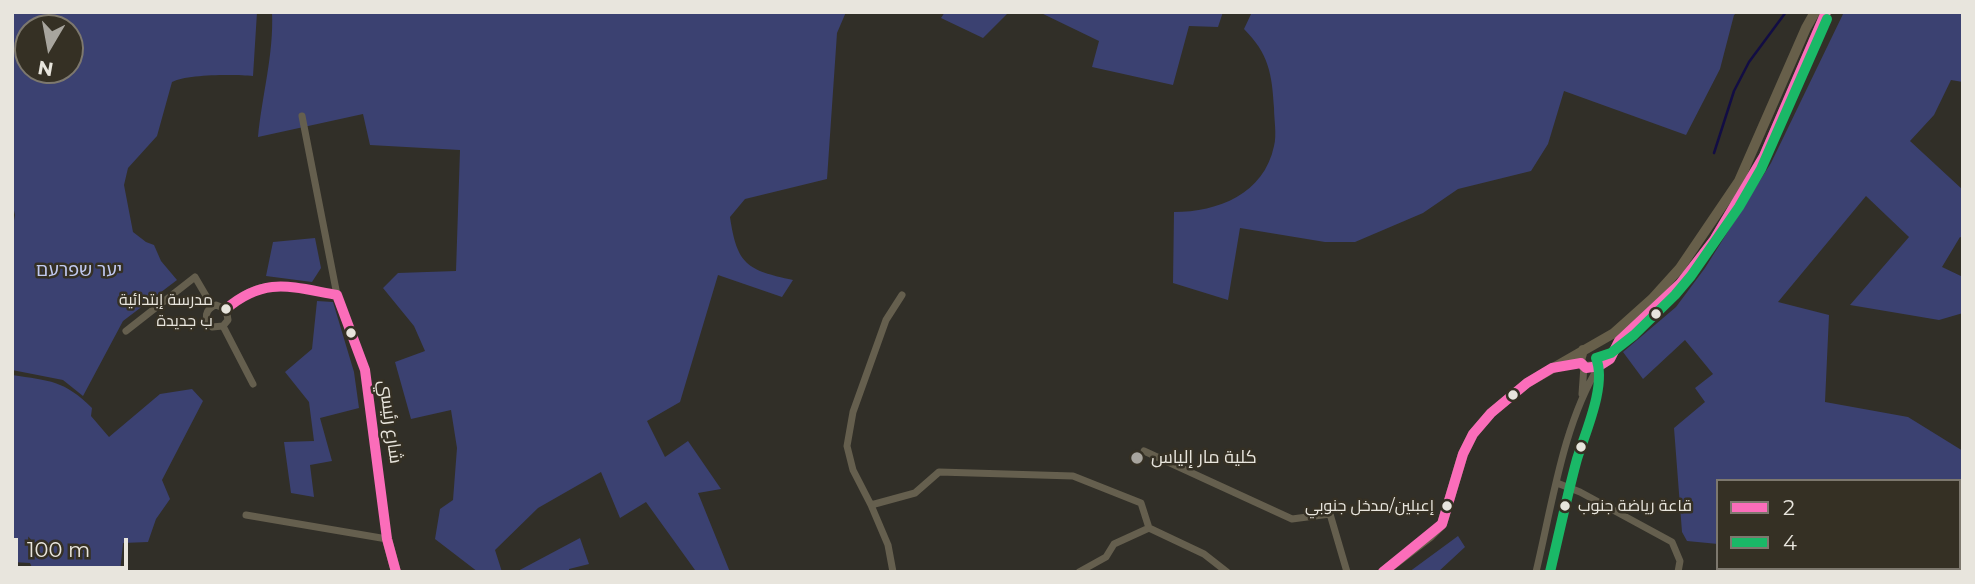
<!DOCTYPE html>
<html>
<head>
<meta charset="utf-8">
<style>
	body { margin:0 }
	#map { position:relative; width:1975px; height:584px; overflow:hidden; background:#312f28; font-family:Montserrat,sans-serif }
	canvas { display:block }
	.frame { position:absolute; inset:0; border:14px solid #e8e5dd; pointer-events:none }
	.legend { position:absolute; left:1716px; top:479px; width:245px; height:91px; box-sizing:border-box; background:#353024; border:2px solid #7d786e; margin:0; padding:9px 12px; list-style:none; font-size:21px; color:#e8e5dd }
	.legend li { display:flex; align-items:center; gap:14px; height:35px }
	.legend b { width:35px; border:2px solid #7d786e }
	.north { position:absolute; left:14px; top:14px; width:70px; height:70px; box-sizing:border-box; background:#353024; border:2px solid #7d786e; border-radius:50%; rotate:190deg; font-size:19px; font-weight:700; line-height:28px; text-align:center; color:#e8e5dd }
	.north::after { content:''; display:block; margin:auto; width:24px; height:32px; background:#a8a59e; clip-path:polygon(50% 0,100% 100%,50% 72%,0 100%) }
	.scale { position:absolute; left:14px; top:538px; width:114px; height:32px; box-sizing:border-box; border:4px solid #e8e5dd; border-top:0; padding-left:9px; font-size:21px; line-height:24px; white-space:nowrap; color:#e8e5dd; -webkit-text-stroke:5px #353024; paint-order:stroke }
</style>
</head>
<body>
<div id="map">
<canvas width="1975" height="584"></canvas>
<div class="frame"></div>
<ul class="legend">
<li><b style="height:9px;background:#fb6dba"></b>2</li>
<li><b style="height:9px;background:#1ab867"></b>4</li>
</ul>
<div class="north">N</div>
<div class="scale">100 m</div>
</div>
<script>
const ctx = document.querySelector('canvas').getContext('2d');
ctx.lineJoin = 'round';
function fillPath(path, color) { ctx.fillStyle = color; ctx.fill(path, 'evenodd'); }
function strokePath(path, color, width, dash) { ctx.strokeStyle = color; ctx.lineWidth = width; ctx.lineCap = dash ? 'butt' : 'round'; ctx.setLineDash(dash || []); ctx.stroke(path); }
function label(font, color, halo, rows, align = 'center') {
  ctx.font = font + ' Montserrat,Cairo,"Noto Sans Hebrew",sans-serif'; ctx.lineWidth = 5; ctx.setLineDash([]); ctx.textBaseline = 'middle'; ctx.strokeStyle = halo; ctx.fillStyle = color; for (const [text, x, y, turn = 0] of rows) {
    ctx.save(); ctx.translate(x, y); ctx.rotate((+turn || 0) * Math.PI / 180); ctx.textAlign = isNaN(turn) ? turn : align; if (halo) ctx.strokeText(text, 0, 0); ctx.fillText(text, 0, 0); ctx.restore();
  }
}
const green = new Path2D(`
	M12 12H257L253 76C236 74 186 74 172 82L157 136 128 168 124 185 133 232 146 242 154 245 161 261 177 280 123 321 83 396 63 380 12 370V231L15 215 12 202ZM70 28V70H28V28Z
	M272 12H846L837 33 827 179 745 199 730 217C737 265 747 270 793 280L782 297 718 275 680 402 647 421 665 457 688 441 721 489 698 493 730 572 695 570 646 502 620 518 601 472 538 508 495 550 502 572H478L435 539 440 509 453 500 457 448 451 410 411 419 395 362 425 351 414 326 383 288 398 273 456 271 460 150 370 145 363 114 258 137C262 95 274 54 272 12Z
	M945 12H1009L983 38 941 18Z
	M1039 12H1223L1218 27 1189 26 1173 85 1092 67 1099 41Z
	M1252 12H1738L1734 15 1720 69 1686 135 1564 91 1548 144 1531 171 1458 189 1423 213 1355 242H1325L1240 228 1228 300 1173 283 1174 212C1218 212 1264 194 1274 146 1277 135 1274 119 1274 108 1272 74 1269 54 1244 29Z
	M1844 12H1963V82L1951 80 1934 115 1910 141 1963 190V238L1960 237 1942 267 1963 277V313L1939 320 1850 305 1909 237 1866 196 1778 302 1829 315 1825 402 1908 417 1963 451V572H1905L1896 568H1959V481H1718V544L1687 541 1682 532 1674 428 1705 402 1695 388 1713 374 1685 340 1643 379 1623 352 1676 307 1705 268 1771 163Z
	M315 238 321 268 312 282 266 276 273 242Z
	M317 301 333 302 354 372 359 408 320 418 332 461 310 465 314 497 291 493 284 442 314 441 309 402 285 372 312 349Z
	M12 375C50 381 64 380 92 408L91 416 109 437 160 394 192 389 203 401 162 480 170 499 156 519 148 542 123 543 120 572H34L30 563 12 562Z
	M1458 536 1465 547 1438 572H1409Z
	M580 538 589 564 569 569V572H516Z`);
const stream = new Path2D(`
	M1714 153 1734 91 1749 62 1786 12`);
const street = new Path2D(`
	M226 309C262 273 292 288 337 295
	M223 326 253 384
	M223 326 212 327C203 319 205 309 216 305L226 309
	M223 326 228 320 226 309
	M126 331 195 277 212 306
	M1582 394 1584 366
	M1144 451 1292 519 1330 514 1347 572
	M1557 483 1580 492 1672 542 1680 561 1678 572
	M871 505 915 493 939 472 1073 476 1141 503 1149 528
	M246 515 387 539 365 370 337 295 302 116
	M893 572 888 545 871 505 853 470 847 446 853 412 886 320 902 295
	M1079 572 1106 557 1114 544 1149 528 1204 554 1227 572
	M1536 572C1552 506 1563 424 1599 366`);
const secondary = new Path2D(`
	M1583 350 1580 360 1584 367 1599 366 1610 359 1619 341 1680 284 1714 240 1764 156 1826 12
	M387 539 396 572
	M1383 572 1430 536 1442 524 1463 454 1473 434 1491 413 1527 383 1614 333 1652 299 1680 268 1739 181 1806 28 1815 12`);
const bus1 = new Path2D(`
	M337 295 365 370 387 539 396 572
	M226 309C265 276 291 287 337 295
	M1383 572 1442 524 1463 454 1473 434 1491 413 1527 383 1552 368 1581 363 1586 368 1599 366 1610 359 1619 341 1680 284 1714 240 1764 156 1826 12`);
const bus2 = new Path2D(`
	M1550 572C1559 534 1567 496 1577 459 1585 433 1607 385 1596 358L1611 353 1634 335 1675 295 1691 276 1739 207 1761 169 1827 19`);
const markers = [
	[226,309,6,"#e8e5dd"],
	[1656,314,6,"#e8e5dd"],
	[351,333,6,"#e8e5dd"],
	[1513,395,6,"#e8e5dd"],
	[1581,447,6,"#e8e5dd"],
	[1137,458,7,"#a8a59e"],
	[1447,506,6,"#e8e5dd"],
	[1565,506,6,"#e8e5dd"]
];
const busNames = [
	["مدرسة إبتدائية",213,300],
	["ب جديدة",213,321],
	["إعبلين/مدخل جنوبي",1434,506],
	["قاعة رياضة جنوب",1578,506,"left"]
];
const parkNames = [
	["יער שפרעם",79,271]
];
const streetNames = [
	["شارع رئيسي",390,422,82]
];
const poiNames = [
	["كلية مار إلياس",1151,458]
];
fillPath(green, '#3b4171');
strokePath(stream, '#120d44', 2.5);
strokePath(street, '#655f4e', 7);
strokePath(secondary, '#675f4a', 10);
strokePath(bus1, '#fb6dba', 10);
strokePath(bus2, '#1ab867', 10);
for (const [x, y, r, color] of markers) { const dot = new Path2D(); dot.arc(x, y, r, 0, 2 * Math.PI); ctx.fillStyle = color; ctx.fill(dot); strokePath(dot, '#353024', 2.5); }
label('16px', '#e8e5dd', '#353024', busNames, 'right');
label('18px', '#c1c9f0', '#353024', parkNames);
label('18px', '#e8e5dd', '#353024', streetNames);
label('18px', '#e8e5dd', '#353024', poiNames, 'left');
</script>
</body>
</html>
